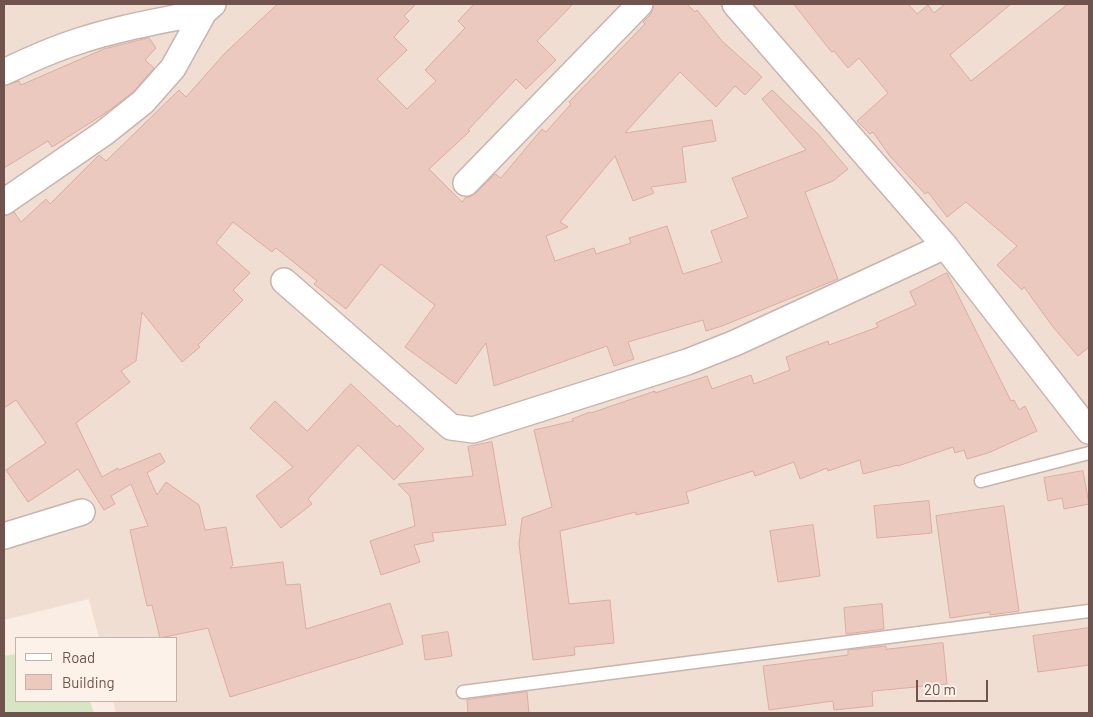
<!DOCTYPE html>
<html>
<head>
<meta charset="utf-8">
<style>
	body { margin:0 }
	#map { position:relative; width:1093px; height:717px; overflow:hidden; background:#f9ede4; font-family:Barlow,sans-serif }
	canvas { display:block }
	.frame { position:absolute; inset:0; border:5px solid #6f534c; pointer-events:none }
	.legend { position:absolute; left:15px; top:637px; width:162px; height:65px; box-sizing:border-box; background:#fdf2ea; border:1px solid #c4b2ab; margin:0; padding:6px 9px; list-style:none; font-size:15px; color:#6f534c }
	.legend li { display:flex; align-items:center; gap:10px; height:25px }
	.legend b { width:25px; border:1px solid #c4b2ab }
	.scale { position:absolute; left:916px; top:680px; width:72px; height:22px; box-sizing:border-box; border:2px solid #6f534c; border-top:0; padding-left:6px; font-size:15px; line-height:18px; white-space:nowrap; color:#6f534c; -webkit-text-stroke:4px #fdf2ea; paint-order:stroke }
</style>
</head>
<body>
<div id="map">
<canvas width="1093" height="717"></canvas>
<div class="frame"></div>
<ul class="legend">
<li><b style="height:6px;background:#fff"></b>Road</li>
<li><b style="height:14px;background:#ecc9bf"></b>Building</li>
</ul>
<div class="scale">20 m</div>
</div>
<script>
const ctx = document.querySelector('canvas').getContext('2d');
ctx.lineJoin = 'round';
function fillPath(path, color) { ctx.fillStyle = color; ctx.fill(path, 'evenodd'); }
function strokePath(path, color, width, dash) { ctx.strokeStyle = color; ctx.lineWidth = width; ctx.lineCap = dash ? 'butt' : 'round'; ctx.setLineDash(dash || []); ctx.stroke(path); }
const residential = new Path2D(`
	M4 4H1089V713H116L113 701H176V638H99L89 599 4 620Z`);
const green = new Path2D(`
	M16 654V701H90L94 713H4V656Z`);
const building = new Path2D(`
	M278 4H416L404 16 409 21 394 37 407 50 377 79 407 109 436 81 425 70 465 28 458 21 474 4H573L537 41 556 60 526 89 516 79 468 130 470 131 429 169 462 202 466 197H470L476 193 495 174 501 178 542 129 546 132 571 104 569 102 645 24 643 22 651 14 654 4H687L695 12 697 10 722 41 762 77 745 95 735 86 716 107 680 72 625 133 712 120 716 141 682 147 686 182 651 187 654 193 633 201 615 156 560 222 568 227 546 236 555 261 594 248 596 254 631 243 629 238 667 226 683 274 722 262 711 231 748 217 732 178 806 150 762 99 772 90 818 134 848 169 833 181 805 192 838 279 722 326 706 331 703 320 628 342 634 359 614 366 607 346 494 386 486 343 456 384 405 347 435 305 381 264 346 309 314 284 317 281 276 248 272 252 233 222 216 243 250 273 233 290 243 300 198 345 200 347 182 362 142 312 136 361 121 371 130 382 76 423 102 477 118 468 119 470 160 453 165 462 147 473 157 495 166 482 199 505 205 530 226 527 233 565 230 568 283 562 286 585 300 584 306 629 390 603 403 644 230 697 208 628 160 638 152 605 147 606 130 530 148 526 131 484 111 496 115 504 104 510 78 469 28 502 6 470 46 443 16 400 4 408V216L14 212 21 222 46 199 50 204 99 155 106 161 179 90 186 97 225 53Z
	M794 4H908L917 14 928 5 934 13 945 4H1011L950 55 971 81 1068 4H1089V347L1078 356 1053 327 1024 287 1022 290 997 265 1017 246 966 202 947 217 928 192 925 194 889 155 873 132 870 134 857 121 888 93 859 58 848 68 834 51 832 52Z
	M149 38 156 48 145 60 154 68 133 92 104 114 52 147 48 141 4 168V86L19 81 21 85 104 49Z
	M947 273 1011 401 1014 400 1019 410 1025 406 1037 431 988 453 967 459 964 450 955 453 953 447 898 466V465L863 474 860 460 828 471 827 468 800 479 794 462 755 476 753 471 686 492 689 503 636 515V512L560 531 569 604 610 600 614 643 574 647 575 655 533 660 519 544 522 518 552 507 534 430 573 421 572 419 590 412 591 413 655 391V393L707 376 712 389 751 375 754 384 790 370 786 357 828 341 829 345 878 327 876 323 916 305 910 292Z
	M351 384 397 427 399 425 424 449 394 480 358 445 308 499 312 504 281 528 256 496 293 467 250 428 275 401 307 431Z
	M492 442 506 525 432 533 434 541 414 545 420 562 381 575 370 541 415 526 410 496 398 484 473 476 468 447Z
	M1083 471 1089 504 1064 509 1062 498 1048 501 1044 478Z
	M929 501 932 533 877 538 874 506Z
	M1004 506 1019 611 990 615V612L950 618 936 516Z
	M813 525 820 576 778 582 770 531Z
	M882 604 884 629 846 634 844 608Z
	M1089 628V665L1038 672 1033 636Z
	M448 632 452 656 425 660 422 636Z
	M943 643 947 684 874 691 872 692 873 706 834 710 833 701 769 710 763 666 848 655V650L886 646V649Z
	M527 692 529 713H468L467 700Z`);
const service = new Path2D(`
	M981 481 1089 453
	M463 692 1089 611`);
const minor = new Path2D(`
	M735 4 945 246 1089 431
	M4 72C27 61 51 50 76 42 117 28 161 21 204 12
	M466 183 640 4
	M4 202 104 133 143 102 173 68 204 12 213 4
	M284 281 451 427 473 430 687 362 735 343 945 246
	M4 536 82 512`);
fillPath(residential, '#f0ded3');
fillPath(green, '#d7e5c4');
fillPath(building, '#ecc9bf');
strokePath(building, '#ddada1', 1);
strokePath(service, '#c9b4ac', 15);
strokePath(minor, '#c9b4ac', 28);
strokePath(service, '#fff', 12);
strokePath(minor, '#fff', 25);
</script>
</body>
</html>
